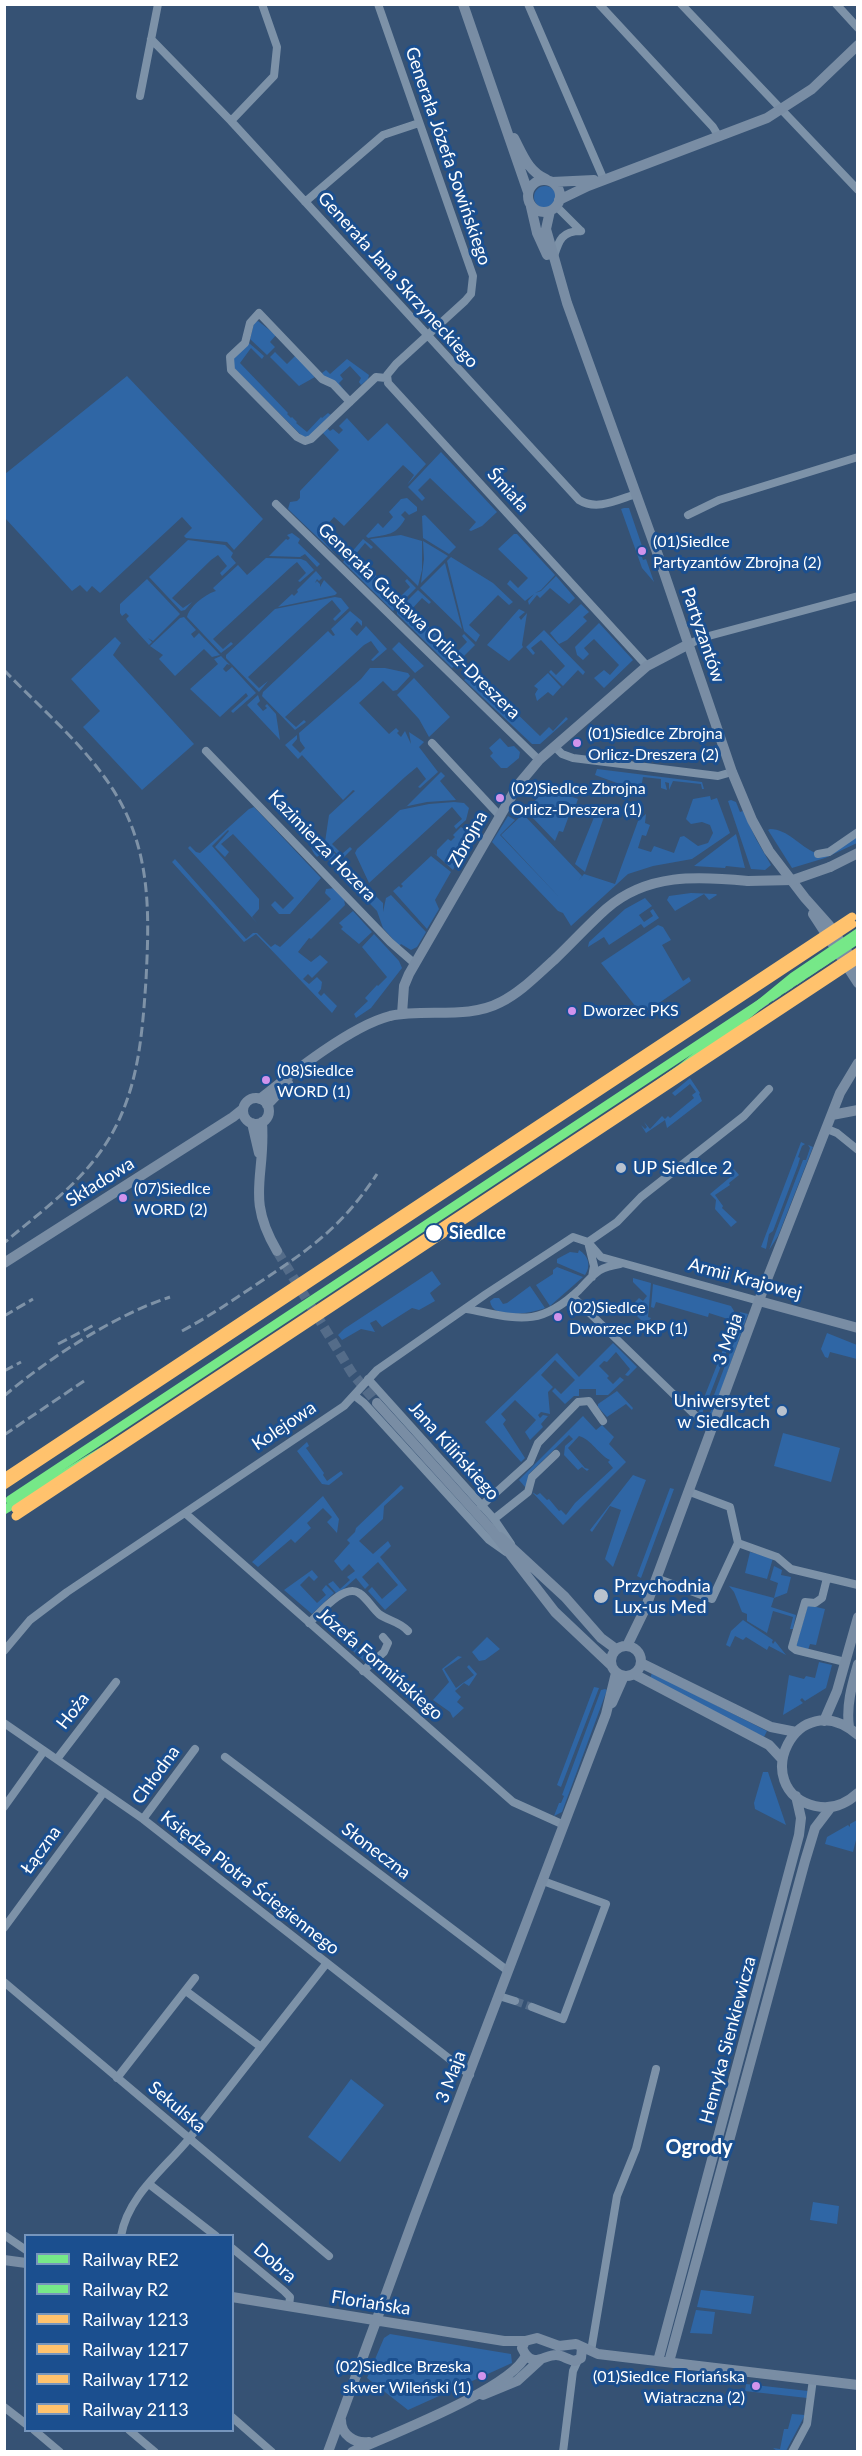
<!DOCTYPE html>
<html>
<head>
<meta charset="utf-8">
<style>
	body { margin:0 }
	#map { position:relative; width:862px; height:2456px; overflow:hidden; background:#365274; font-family:Lato,sans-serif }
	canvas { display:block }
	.frame { position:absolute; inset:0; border:6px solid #fff; pointer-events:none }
	.legend { position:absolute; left:24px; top:2234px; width:210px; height:198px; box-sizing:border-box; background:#1b4f8f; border:2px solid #7695bc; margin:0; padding:8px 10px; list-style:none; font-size:18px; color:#fff }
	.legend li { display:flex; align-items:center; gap:12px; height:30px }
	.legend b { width:30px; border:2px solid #7695bc }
</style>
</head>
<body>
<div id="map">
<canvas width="862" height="2456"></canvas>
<div class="frame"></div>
<ul class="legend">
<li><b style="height:8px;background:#76e888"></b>Railway RE2</li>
<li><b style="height:8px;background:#76e888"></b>Railway R2</li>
<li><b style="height:8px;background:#ffc26d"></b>Railway 1213</li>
<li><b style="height:8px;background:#ffc26d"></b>Railway 1217</li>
<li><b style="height:8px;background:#ffc26d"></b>Railway 1712</li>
<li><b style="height:8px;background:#ffc26d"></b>Railway 2113</li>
</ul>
</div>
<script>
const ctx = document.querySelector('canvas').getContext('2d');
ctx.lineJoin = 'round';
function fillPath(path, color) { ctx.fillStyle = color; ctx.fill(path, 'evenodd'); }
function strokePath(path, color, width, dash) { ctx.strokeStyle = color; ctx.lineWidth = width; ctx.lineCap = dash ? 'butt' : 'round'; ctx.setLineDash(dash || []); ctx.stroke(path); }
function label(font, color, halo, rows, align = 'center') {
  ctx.font = font + ' Lato,sans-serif'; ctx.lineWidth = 6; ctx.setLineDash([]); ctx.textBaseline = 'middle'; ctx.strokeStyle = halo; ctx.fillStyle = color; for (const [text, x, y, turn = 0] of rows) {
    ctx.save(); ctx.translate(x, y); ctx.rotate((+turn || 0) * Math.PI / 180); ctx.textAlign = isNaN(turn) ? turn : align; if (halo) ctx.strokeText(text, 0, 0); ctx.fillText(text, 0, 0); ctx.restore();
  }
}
const green = new Path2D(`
	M534 197a11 11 0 1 1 22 0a11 11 0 1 1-22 0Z
	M258 321 276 335 270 342 275 347 267 355 250 339 254 323Z
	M249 343 264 356 262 359 251 348 240 363 288 413 287 414 291 418 292 417 297 422 296 423 307 432 321 417 322 418 328 413 331 415 311 436 304 438 234 368 233 358Z
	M275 352 287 364 296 355 315 377 299 386 270 357Z
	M347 359 369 375 368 379 361 385 359 382 361 378 350 366 340 375 343 379 339 383 346 393 326 379 322 373 326 370 330 374Z
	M127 376 263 519 234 550 227 542 186 538 184 536 192 528 182 517 100 593 92 586 87 592 80 585 72 591 5 518V474Z
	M347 418 368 441 387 423 426 464 407 485 414 475 403 465 344 526 334 517 318 535 337 556 288 509 290 502 297 501 300 498V491L339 450 322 432 327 428 330 431 333 429 339 434 343 430 339 426Z
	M441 452 497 512 482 526 471 531 469 530 476 522 430 478 418 490 425 498 422 501 408 487Z
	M407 498 417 507V511L409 515 405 511 401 515 405 519C395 536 388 534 368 538L366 536 378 523 383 528 393 517 389 512 401 499Z
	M624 508H629L642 546 639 548 643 560 646 559 654 582 642 568 621 509Z
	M425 515 456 547 449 554 423 538 422 516Z
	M292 533 300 539 298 543 320 564 317 567 305 554 300 557 269 556 286 539 288 540 290 538 287 535Z
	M514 534H517L555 575 541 590 535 593 541 591 556 576 575 598 569 604 550 588 540 598 537 595 529 605 528 601 534 594 525 601 507 584 510 580 518 588 528 578 498 549Z
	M401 535 422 541V570L418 586 370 539Z
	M363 539 373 547 371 549 365 543 355 555 399 598 410 587 405 581 407 579 416 588 393 611 343 562Z
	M188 540 225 545 233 553 231 557 236 563 222 576 220 573 227 566 218 555 211 560 172 598 183 608 192 602 185 610 181 611 149 577Z
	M423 541 448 556 421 583 424 559Z
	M451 557 493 583 513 602 509 605 498 595 469 625 480 635 476 642 464 631 447 561Z
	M266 558 301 559 306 561 314 570 300 582 298 581 306 573 297 562 291 567 213 639 223 649 231 642 233 644 221 653 187 617C190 605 208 593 216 591L213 588 238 565 247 575Z
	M445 563 462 629 420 588Z
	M316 571 322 578 319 581 317 579 315 583 317 581 320 584V587L324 580 337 593 335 595 278 607 292 594 294 596 298 592 297 590Z
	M147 579 180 614 153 641 148 638 152 642 149 645 128 622 126 619 129 616 126 613 122 616 120 613V604Z
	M418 590 431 602 429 604 422 598 411 610 456 653 467 642 462 636 464 634 475 645 452 668 397 614V611Z
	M335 597 341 598 349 608 335 621 333 619 341 611 332 600 320 610 248 677 259 688 268 681 259 692 226 658V655L275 609Z
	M581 604 589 612 583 617 587 621 567 640 559 644 550 633Z
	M519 609 525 612 519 617 521 620 527 613 522 645 523 647 509 661 487 645Z
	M350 611 362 621V626L357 621 350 629 357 636 366 626 387 649 373 661 371 660 379 652 371 641 364 645 285 717 296 727 304 720 306 722 295 730 262 696 263 692 328 631 333 636 335 635 331 629Z
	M184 617 196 630 191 634 194 638 199 633 220 655 212 657 204 649 175 676 159 659 163 655 150 646 180 618Z
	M599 623 633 660 604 688 594 678 604 670 610 675 619 665 594 639 584 648 589 654 583 660 577 655 575 647Z
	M544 630 585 672 583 675 578 670 563 686 549 672 551 670 556 675 565 666 541 640 531 648 535 653 533 655 526 647Z
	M115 637 121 643 113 655 194 744 142 790 83 727 100 711 71 679Z
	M399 642 424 666 415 673 392 649Z
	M221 656 230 665 227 664 223 669 226 672 232 667 256 693 233 713 231 711 248 696 246 693 220 717 190 689 218 664 214 659Z
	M370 668H385L408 673 410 676 397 690 393 691 383 681 359 703 389 734 396 728 399 731 397 733 401 737 405 731 411 744 409 732 424 742 419 747 438 772 420 788 418 787 426 779 417 767 405 777 332 844 342 854 350 847 352 849 342 859 325 842 329 815 355 791 353 790 343 800 302 755 298 759 285 745 297 735V739L292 745 300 753 305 748 300 741 299 733 361 679Z
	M473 671 540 736 549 727 553 731 566 717 568 719 540 744H532L464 680Z
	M548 673 561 687 553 696 548 692 537 701 535 694 538 689 534 686Z
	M414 678 450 717 429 737 419 719 397 695Z
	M258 695 260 701 257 704 263 711 267 708 265 706 267 704 276 714 280 740 247 705Z
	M500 738 508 747 514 746 520 752 519 758 507 768H501L490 756 493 753 489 748Z
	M597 769 702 782 704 789H702L701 784 673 781 669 790V783L665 782 667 790 661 788V779L643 777 641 789 639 791 595 775Z
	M441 772 445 776 440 781 456 800 427 802 403 807 407 806Z
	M547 788 578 799 574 810H571L563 832 559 831 555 841 530 815 531 805Z
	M710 796 711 800 717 798 730 833 692 859 653 866 628 874 571 926 563 913 558 911 492 842 508 816 515 820 500 835 560 898 501 835 523 814 582 876 578 881 584 874 615 884 638 821 646 814 645 823 650 825 646 836 642 835 638 848 651 852 654 846 674 853 680 837 684 836 698 846 708 843 713 833 710 825 702 822 691 824 686 819 693 799Z
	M731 800 736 802 740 812 743 811 756 839 771 865 765 870 751 869 728 801Z
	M454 802 464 803 469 808 466 820 456 829 454 826 462 819 452 807 369 883 355 853 357 849 400 810 429 804Z
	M599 805 607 808 585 872 575 864Z
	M254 807 321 878 290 914H279L271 905 275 901 283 909 294 898 233 834 221 844 229 852 225 857 215 847 229 831 228 830 212 846 259 899V909L252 917 258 924 188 848 190 846 196 852 200 853 249 809Z
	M461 827 473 834 453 870 434 853 437 855V850L448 839 451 841 455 837 453 835Z
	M770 829C788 829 800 847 816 853L817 857 857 835V843L825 858 792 868 768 830Z
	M312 830 341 860 334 866 322 853 317 857C309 849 309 840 312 830Z
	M736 834 745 868 726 866 725 868 694 866Z
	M431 856 451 872 435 900 439 909 427 929 393 891 399 886 401 888 403 886 401 884Z
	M175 859 246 939 253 933H257L271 947 275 944 280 947 331 899 325 893 326 889 335 888 344 899 345 905 311 939 309 938 298 952 311 962 320 955 328 962 312 978 308 974 303 979 309 984 317 977 322 982 321 989 318 993 321 996 324 993 337 1006 332 1013 256 934 244 942 172 862Z
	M346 859 350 872 347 876 354 884 359 880 383 903V912L386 898 391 895 426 932 417 947 411 950 401 944 399 946 383 928 377 911 336 869Z
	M691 893 716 894 717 895 709 900 704 894 675 911 667 900 669 896Z
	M645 898 652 906 639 915 644 922 653 916 650 911 653 909 659 918 644 928 641 924 609 945 604 937 588 947 589 942 625 909Z
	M353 911 372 932 359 944 341 929 343 927 339 923Z
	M658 925 663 927 671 940 662 945 683 981 689 977 691 981 640 1016 635 1015 636 1007 601 963Z
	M374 934 399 961 402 968 371 1008 356 1018 354 1014 368 1001 365 998 377 985 378 986 387 977 362 947Z
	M690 1078 700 1093 699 1094 702 1101 667 1128 665 1120 646 1133 641 1125 645 1129 647 1127 644 1122 650 1129 662 1116 665 1119 668 1116 670 1118 694 1098 692 1095 696 1092 690 1084 675 1096 672 1093Z
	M801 1142 805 1144 802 1146 798 1157 800 1158 798 1165 773 1231 769 1234 766 1249 761 1247Z
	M808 1145 813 1147 778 1236 769 1250 803 1160H806L810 1148Z
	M734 1169 739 1175 729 1183 730 1185 715 1195 723 1206 722 1208 737 1222 731 1227 715 1209 716 1200 710 1194 734 1174 732 1171Z
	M579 1250C589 1256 591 1266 585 1275L557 1263V1259L570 1252 578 1253Z
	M557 1267 583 1277 550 1306 536 1285 553 1274V1270Z
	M432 1271 441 1284 430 1293 435 1301 419 1310 412 1308 382 1327 376 1320 370 1323 375 1332 361 1329 342 1340 338 1335 344 1329Z
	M633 1278 651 1283 648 1317 651 1318 642 1330 639 1323 641 1320 637 1316 642 1311 634 1303 639 1298 643 1301 647 1296 633 1282Z
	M653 1284 731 1306 734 1311 731 1320 709 1313 708 1317 656 1302 654 1308 651 1307Z
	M530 1286 545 1308C532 1313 492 1321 490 1301L494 1298H499L503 1304 507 1303Z
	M740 1312 748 1314 713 1413 706 1417 708 1412 710 1413 713 1405 711 1403 741 1323Z
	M737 1314 738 1322 707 1402H705L702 1416 698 1413Z
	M827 1333 857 1345V1359L830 1352 828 1358 825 1357 821 1349Z
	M613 1343 637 1367 628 1376 625 1375 630 1369 616 1352 607 1362 604 1361 599 1366 609 1376 607 1378 613 1384 620 1377 624 1380 608 1395H596V1389H579V1396H574L565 1404 552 1391 555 1388 561 1394 575 1380 555 1360 541 1375 553 1387 548 1392 550 1414 541 1412 538 1415 540 1418 543 1415 548 1416 541 1424 543 1427 530 1440 525 1432 536 1420 515 1400 501 1414 506 1420 503 1424 525 1458 521 1462 485 1422 557 1353 579 1377Z
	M617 1391 633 1408 632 1410 626 1404 607 1417 598 1407V1404Z
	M583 1416 596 1430 602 1425 614 1437 609 1444 626 1462 563 1525 532 1492 537 1495 540 1493 547 1500 549 1499 559 1511 561 1510 566 1515 575 1503 613 1468 608 1462 610 1460C599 1455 591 1439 579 1436L568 1448 585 1468 589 1469 587 1471 582 1467 578 1470 564 1455 565 1446 573 1439 569 1435 529 1474 526 1488 519 1480Z
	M783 1433 840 1448 831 1482 774 1466Z
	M307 1442 309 1446 306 1448 324 1473 323 1475 327 1481 341 1471 343 1474 329 1485 322 1484 297 1451Z
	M633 1475 646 1480 613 1567 605 1559 621 1510 610 1506 592 1532 590 1530Z
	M401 1485 404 1488 384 1506 383 1519 359 1541 373 1554 388 1541 391 1546 380 1557 407 1590 385 1610 368 1591 372 1587 382 1599 398 1585 378 1562 362 1577 369 1585 365 1589 356 1578 320 1610 336 1593 328 1584 333 1581 340 1589 350 1580 347 1577 355 1571 349 1564 342 1571 334 1561 350 1543 347 1540 355 1532 356 1528Z
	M670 1488 674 1489 641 1578 637 1576Z
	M323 1496 339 1519 337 1533 327 1522 332 1517 323 1508 307 1523 311 1528 295 1543 291 1539 258 1567 252 1562Z
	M750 1552 773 1558 767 1579 745 1573Z
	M774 1566 782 1570 781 1575 791 1577 787 1593 774 1598 771 1607 796 1615 793 1629H790L793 1617 773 1611 767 1633 747 1621V1614L742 1612 734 1592 729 1586 774 1598 778 1583 770 1580Z
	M312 1570 318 1577 314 1581 309 1576 300 1585 317 1603 326 1595 322 1590 326 1585 334 1593 312 1614 284 1590Z
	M808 1605 825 1609 816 1645 810 1644 808 1650 796 1646Z
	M325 1613 367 1659 365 1662 318 1619Z
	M743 1620 773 1640 772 1642 773 1644 775 1641 786 1655 769 1646 767 1650 746 1637 743 1640 735 1636 730 1647 726 1645 731 1631Z
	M487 1637 500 1649 485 1660 479 1661 472 1652Z
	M458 1656 462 1657 444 1669 456 1688 474 1675 467 1667 469 1665 477 1674 469 1686 464 1683 455 1691 461 1697 457 1702 464 1708 453 1718 450 1712 433 1700 449 1682 442 1669Z
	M819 1662 832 1665 826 1688 805 1701 802 1698 800 1700 803 1703 783 1715 789 1675 804 1679 806 1676 815 1678Z
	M652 1673 767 1731 764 1737 650 1678Z
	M594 1687 599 1688 561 1787 557 1785Z
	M605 1689 607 1690 562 1812 554 1816 559 1803H561L564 1796 562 1795 601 1690Z
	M763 1772H768L786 1825 755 1809 754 1803Z
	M857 1820V1836L853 1852 825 1844 827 1837 848 1825 850 1827V1824Z
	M351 2079 384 2105 340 2162 308 2137Z
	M813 2202 839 2206 837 2224 810 2220Z
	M701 2290 754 2296 751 2314 697 2307Z
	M696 2310 715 2312 712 2334 690 2333Z
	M390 2334 511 2354 512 2363 408 2410 367 2378 384 2338Z
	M746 2384 808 2391 807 2398 745 2391Z
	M792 2414 805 2415 786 2451H777L773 2448 780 2449 784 2429H788Z`);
const streetTunnel = new Path2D(`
	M515 2001 532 2007`);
const secondaryTunnel = new Path2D(`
	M277 1251 352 1373 377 1403`);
const street = new Path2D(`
	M378 4 473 276 471 294 465 301 396 364 387 375 388 383 647 666
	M528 4 604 180
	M599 4 713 127 719 137
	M681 4 858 190
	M836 4 858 28
	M151 39 231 121 579 500C597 511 617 500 636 494
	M140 96 158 4
	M231 121 274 76 277 47 262 4
	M305 202 383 135 419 123
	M556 206 581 231
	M554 256C559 240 562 231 581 231
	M350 402 333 384 322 379 259 313 250 323 245 343 230 357 231 370 297 437 305 441 311 439 376 377 386 378
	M276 504 539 760
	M688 515 719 500 858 457
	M689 644 705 637 858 596
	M432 743 500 816
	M555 747 562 754 573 758 718 776 732 772
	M206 751 390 942 414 963
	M818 854 829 852 858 832
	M827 1129 837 1133 858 1150
	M592 1277 594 1266 588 1242 617 1222 641 1197 744 1116 769 1089
	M572 1296 696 1416 715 1423
	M467 1309C516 1318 538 1329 579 1290 595 1274 596 1268 620 1264
	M368 1379 494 1519 511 1544
	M355 1396 364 1403 489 1540 506 1552
	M690 1492 730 1507 738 1543 777 1557 791 1569 858 1585
	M481 1506 530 1462 538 1443 578 1402 589 1401 603 1421
	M185 1513 513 1802 564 1825
	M494 1519 528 1492 532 1477 556 1454
	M656 1578 712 1599 738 1543
	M827 1578 822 1598 815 1603 805 1602 792 1647 796 1650 845 1662
	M309 1623C319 1614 344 1583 359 1593 367 1598 372 1608 379 1614 388 1621 399 1621 408 1631
	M4 1651 30 1620 67 1592 344 1406 377 1370 486 1294 573 1237 588 1242 601 1257 759 1301
	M363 1671 384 1652 388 1643 383 1637
	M4 1723 143 1819 470 2075
	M225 1757 508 1971
	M57 1759 116 1682
	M4 1807 44 1751
	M143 1819 195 1749
	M4 1928 104 1792
	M4 1982 329 2256
	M186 1991 261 2047
	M499 1996 515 2001
	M532 2007 563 2019 606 1904 543 1881
	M117 2078 195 1978
	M149 2184 216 2236
	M4 2235 26 2250
	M121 2236C128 2196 163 2170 188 2140 234 2082 280 2022 326 1964
	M232 2248 284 2291 290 2297 289 2306
	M591 2351 617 2196 636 2149 656 2069
	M4 2407 26 2424
	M232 2417 272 2452
	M34 2430 60 2452
	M129 2430 155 2452
	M563 2452 573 2371 578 2360
	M792 2452 807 2424 813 2379`);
const secondary = new Path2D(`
	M463 4 528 192
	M514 138C523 155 528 171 546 179
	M528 196a16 16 0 1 1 32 0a16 16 0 1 1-32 0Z
	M552 182 594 180
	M559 200 588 186 767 118 812 89 858 45
	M531 207 537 233 547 255
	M550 211 546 229 567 303 658 555 732 772 752 820 769 851 805 898 829 925 858 968
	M830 867 858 853
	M813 914 858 983
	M402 1014 404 986 409 974 518 785 539 760 647 666 689 644
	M243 1111a13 13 0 1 1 26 0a13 13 0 1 1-26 0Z
	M260 1099C292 1073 351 1026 390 1016 426 1008 467 1020 501 1002 521 992 537 975 554 960 572 943 588 925 606 909 647 873 698 876 748 881
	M267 1105 288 1083
	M832 1115 858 1110
	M262 1122C266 1177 245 1197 277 1251
	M252 1123 259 1153
	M4 1263 233 1117 243 1109
	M759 1301 858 1328
	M377 1403 490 1528 555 1612 611 1665
	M500 1537 565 1597 601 1638 616 1649
	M627 1646 645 1609 764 1287 840 1093 858 1063
	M611 1661a15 15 0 1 1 30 0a15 15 0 1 1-30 0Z
	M641 1663 771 1727 796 1732
	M634 1674 769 1745 782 1759
	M612 1703 624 1676
	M824 1721 837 1691 858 1617
	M849 1727C846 1705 852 1685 858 1664
	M858 1735C796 1682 747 1789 815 1806 831 1810 846 1804 858 1793
	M4 2260 26 2263
	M232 2297 504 2341H525
	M582 2348 581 2358 575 2361C568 2360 562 2355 556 2355 543 2355 532 2370 522 2348L525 2341 537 2338 559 2346 576 2344 598 2354 858 2385
	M658 2361 799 1835 801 1818 796 1796
	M669 2362 805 1861 815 1828 831 1807
	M483 2395 517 2381 540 2360
	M341 2420C341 2435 355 2444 369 2442
	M328 2452 415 2215 606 1714 616 1673
	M352 2452C387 2436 513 2388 526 2355`);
const rail = new Path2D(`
	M4 670C45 713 99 757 125 811 151 865 149 921 146 980 142 1038 138 1095 105 1145 79 1185 40 1212 4 1243
	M857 917H858
	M713 1042 757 1010 858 942
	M4 1316 33 1299
	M182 1331C208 1317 232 1301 257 1284 310 1249 341 1228 377 1174
	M58 1344 94 1325
	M4 1371 21 1362
	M4 1396C49 1358 115 1315 170 1297
	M4 1435 84 1381`);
const secondaryBridge = new Path2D(`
	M748 881 793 880 830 867`);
const rail1 = new Path2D(`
	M4 1510 175 1408 579 1141 682 1068 793 977 858 933`);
const rail2 = new Path2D(`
	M10 1500 858 939`);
const rail3 = new Path2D(`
	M4 1478 852 917`);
const rail4 = new Path2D(`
	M16 1509 858 952`);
const rail5 = new Path2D(`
	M4 1485 852 924`);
const rail6 = new Path2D(`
	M16 1516 858 959`);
const markers = [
	[642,551,5,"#d193ec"],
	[577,743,5,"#d193ec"],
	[500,798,5,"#d193ec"],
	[572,1011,5,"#d193ec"],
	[266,1080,5,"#d193ec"],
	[621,1168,6,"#b9c2ce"],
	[123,1198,5,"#d193ec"],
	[434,1233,9,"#fff"],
	[558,1317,5,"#d193ec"],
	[782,1411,6,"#b9c2ce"],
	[601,1596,8,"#b9c2ce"],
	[482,2376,5,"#d193ec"],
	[756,2386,5,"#d193ec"]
];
const busNames = [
	["(01)Siedlce",653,542],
	["Partyzantów Zbrojna (2)",653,563],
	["(01)Siedlce Zbrojna",588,734],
	["Orlicz-Dreszera (2)",588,755],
	["(02)Siedlce Zbrojna",511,789],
	["Orlicz-Dreszera (1)",511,810],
	["Dworzec PKS",583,1011],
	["(08)Siedlce",277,1071],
	["WORD (1)",277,1092],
	["(07)Siedlce",134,1189],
	["WORD (2)",134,1210],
	["(02)Siedlce",569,1308],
	["Dworzec PKP (1)",569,1329],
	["(02)Siedlce Brzeska",471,2367,"right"],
	["skwer Wileński (1)",471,2388,"right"],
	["(01)Siedlce Floriańska",745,2377,"right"],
	["Wiatraczna (2)",745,2398,"right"]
];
const streetNames = [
	["Generała Józefa Sowińskiego",448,156,71],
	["Generała Jana Skrzyneckiego",398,280,48],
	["Śmiała",508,490,48],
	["Generała Gustawa Orlicz-Dreszera",419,621,44],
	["Partyzantów",703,635,71],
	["Zbrojna",468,839,-61],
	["Kazimierza Hozera",322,846,46],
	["Składowa",100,1182,-32],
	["Armii Krajowej",745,1279,15],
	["3 Maja",728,1339,-70],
	["Kolejowa",284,1426,-34],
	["Jana Kilińskiego",454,1451,48],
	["Józefa Formińskiego",380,1664,41],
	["Hoża",73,1711,-52],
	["Chłodna",156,1775,-54],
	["Łączna",41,1850,-54],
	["Słoneczna",376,1851,37],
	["Księdza Piotra Ściegiennego",250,1883,38],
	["Henryka Sienkiewicza",728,2040,-75],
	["3 Maja",451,2077,-69],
	["Sekulska",177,2107,40],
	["Dobra",275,2263,41],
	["Floriańska",371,2303,9]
];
const poiNames = [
	["UP Siedlce 2",633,1168],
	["Uniwersytet",770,1401,"right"],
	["w Siedlcach",770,1422,"right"],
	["Przychodnia",614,1586],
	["Lux-us Med",614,1607]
];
const stopNames = [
	["Siedlce",449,1233]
];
const neighbourhoodNames = [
	["Ogrody",699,2148]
];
fillPath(green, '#2f66a5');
strokePath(streetTunnel, '#546c89', 8, [8, 4]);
strokePath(secondaryTunnel, '#546c89', 10, [10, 5]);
strokePath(street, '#7d92a8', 8);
strokePath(secondary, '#798da4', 10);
strokePath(rail, '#7e92a7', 3, [10, 4.5]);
strokePath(secondaryBridge, '#798da4', 10);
strokePath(rail1, '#76e888', 9);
strokePath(rail2, '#76e888', 9);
strokePath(rail3, '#ffc26d', 9);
strokePath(rail4, '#ffc26d', 9);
strokePath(rail5, '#ffc26d', 9);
strokePath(rail6, '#ffc26d', 9);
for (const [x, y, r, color] of markers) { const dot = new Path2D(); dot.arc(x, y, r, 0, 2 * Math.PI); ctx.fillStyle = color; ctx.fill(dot); strokePath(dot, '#1b4f8f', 2); }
label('16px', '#fff', '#1b4f8f', busNames, 'left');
label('18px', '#fff', '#1b4f8f', streetNames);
label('18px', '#fff', '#1b4f8f', poiNames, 'left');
label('bold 18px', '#fff', '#1b4f8f', stopNames, 'left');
label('bold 20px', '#fff', '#1b4f8f', neighbourhoodNames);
</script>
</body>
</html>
